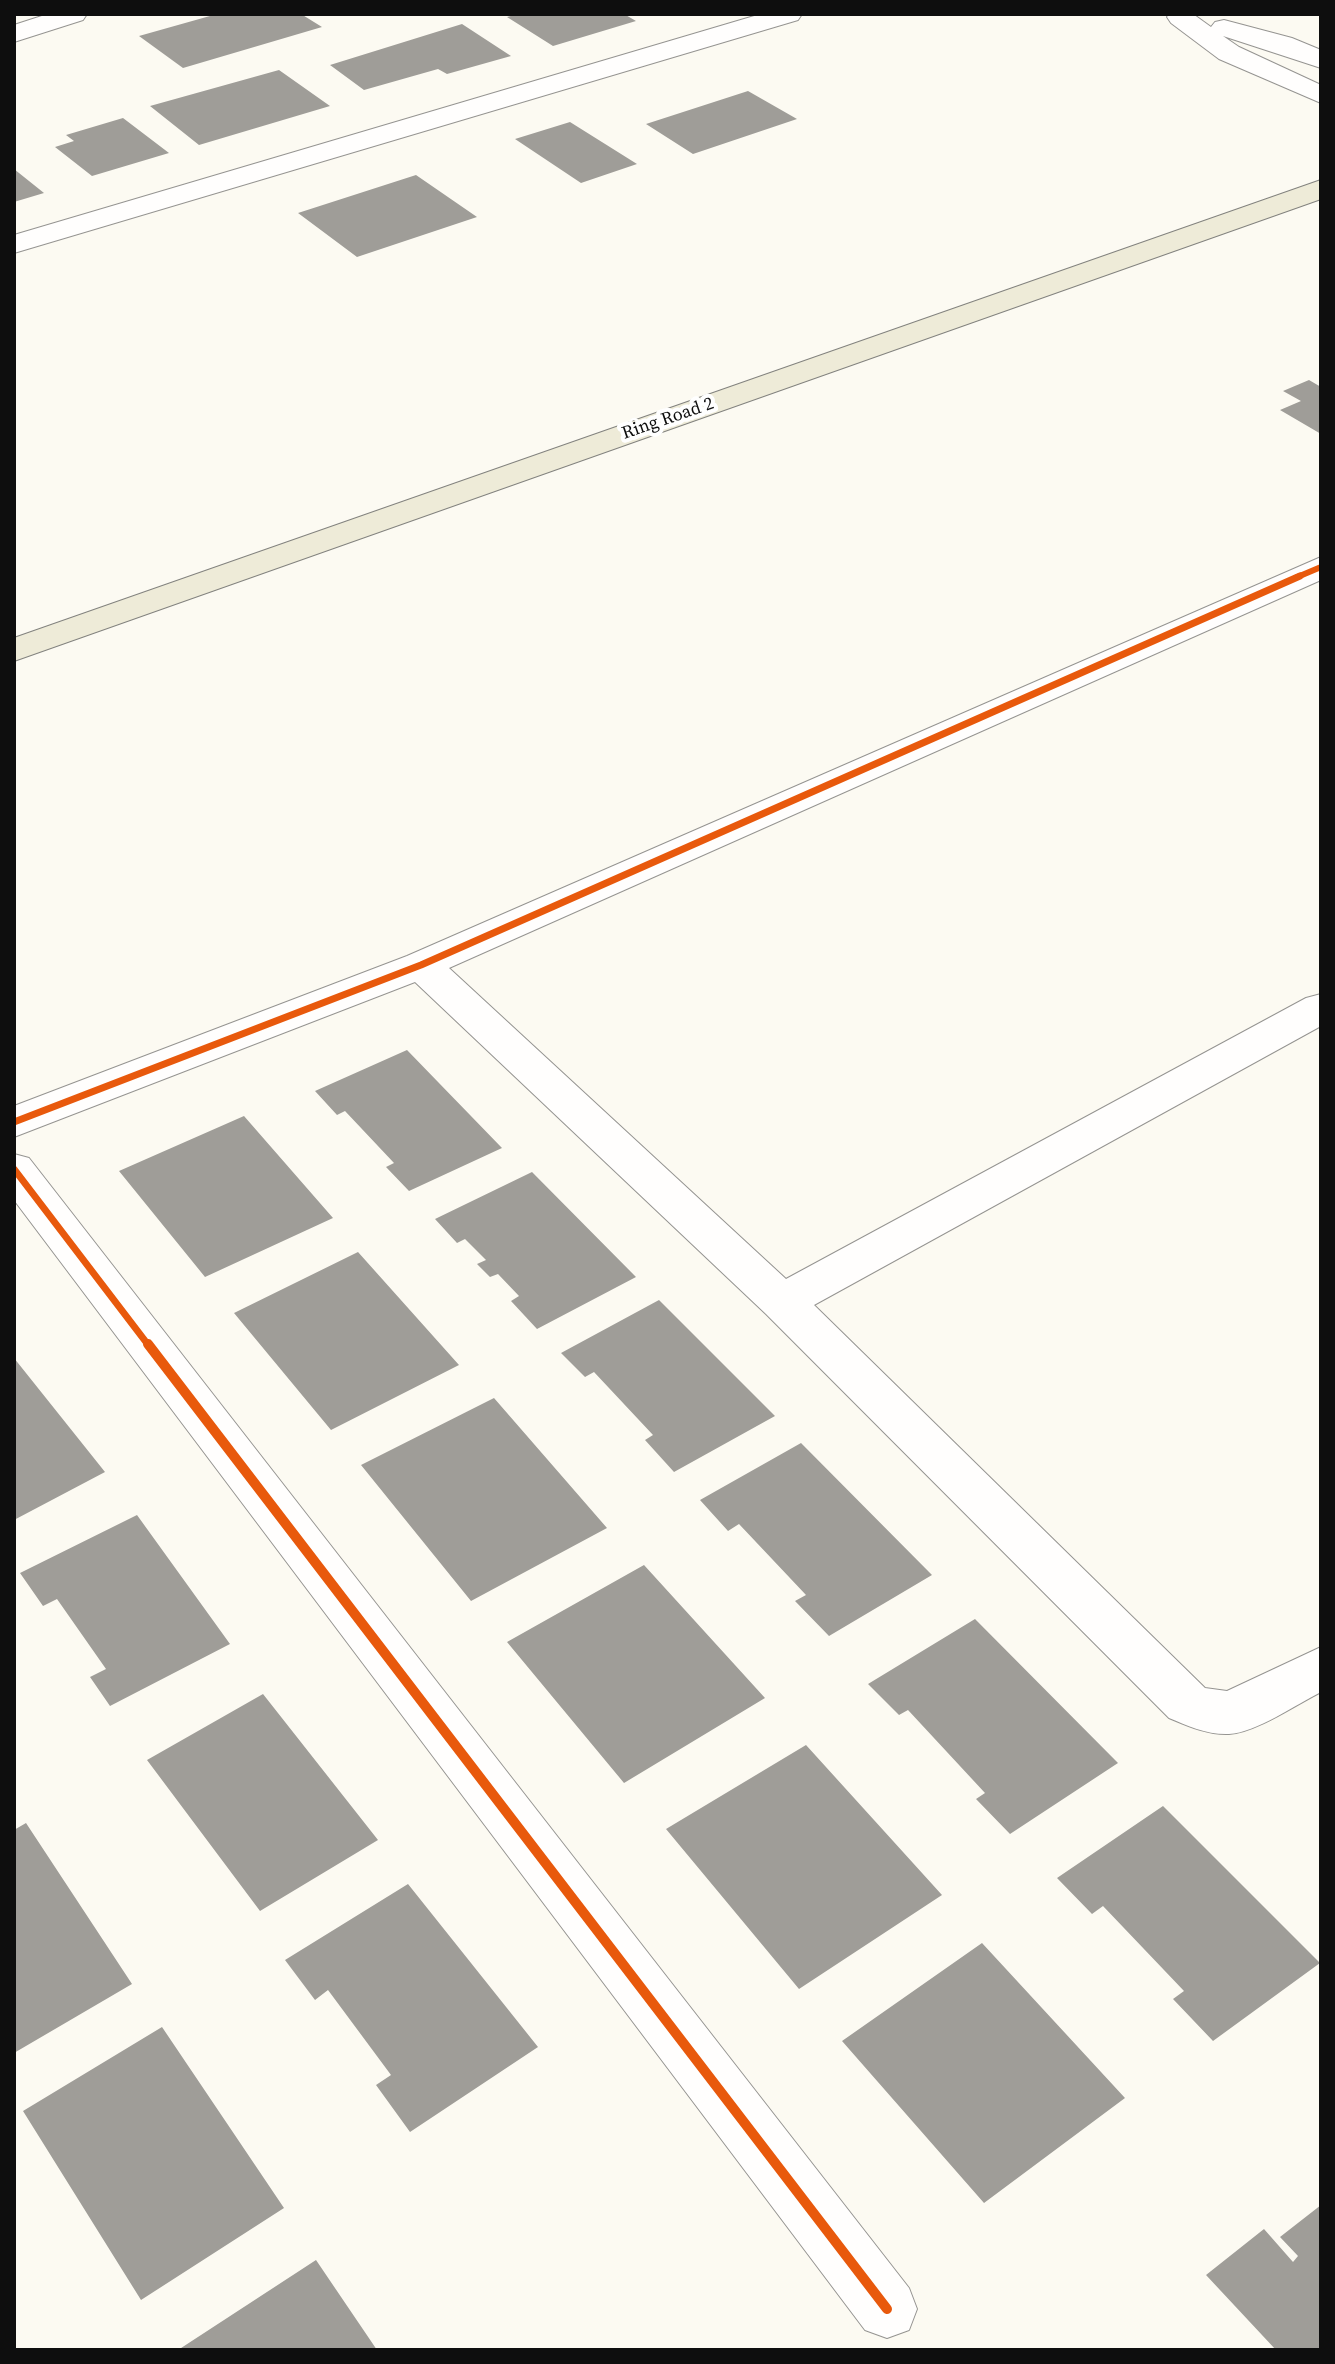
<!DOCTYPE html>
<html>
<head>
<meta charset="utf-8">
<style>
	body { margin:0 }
	#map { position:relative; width:1335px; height:2364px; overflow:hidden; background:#fcfaf2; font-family:"Source Serif 4",serif }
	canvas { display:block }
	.frame { position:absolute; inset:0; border:16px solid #0e0e0e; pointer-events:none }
</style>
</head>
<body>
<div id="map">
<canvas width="1335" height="2364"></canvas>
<div class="frame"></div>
</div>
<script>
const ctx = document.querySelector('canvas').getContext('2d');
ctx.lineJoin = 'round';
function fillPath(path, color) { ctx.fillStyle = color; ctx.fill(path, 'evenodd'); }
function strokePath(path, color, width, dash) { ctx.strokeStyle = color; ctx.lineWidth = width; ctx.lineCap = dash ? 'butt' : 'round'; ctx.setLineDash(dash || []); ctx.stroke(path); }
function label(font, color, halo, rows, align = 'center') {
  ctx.font = font + ' "Source Serif 4",serif'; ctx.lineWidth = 8; ctx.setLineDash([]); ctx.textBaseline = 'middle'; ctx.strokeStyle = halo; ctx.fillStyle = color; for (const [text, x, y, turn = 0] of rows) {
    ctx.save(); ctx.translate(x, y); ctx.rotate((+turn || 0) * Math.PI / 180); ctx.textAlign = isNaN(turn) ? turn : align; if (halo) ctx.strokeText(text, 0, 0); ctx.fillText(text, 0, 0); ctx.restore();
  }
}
const building = new Path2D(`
	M217 14H301L322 27 183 68 139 36Z
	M518 14H624L636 21 553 46 507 17Z
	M462 24 511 56 447 74 438 69 364 90 330 65Z
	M279 70 330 106 199 145 150 106Z
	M748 91 797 119 693 154 646 124Z
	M123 118 169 153 92 176 55 147 74 141 66 135Z
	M570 122 637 164 581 183 515 139Z
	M14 169 44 193 14 202Z
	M416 175 477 217 357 257 298 213Z
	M1309 380 1321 387V434L1280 410 1301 401 1283 391Z
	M407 1050 502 1148 409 1191 386 1167 394 1163 345 1111 337 1115 315 1091Z
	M244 1116 333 1218 205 1277 119 1171Z
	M532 1172 636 1277 537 1329 511 1301 519 1296 498 1274 490 1277 477 1264 486 1260 465 1239 457 1243 435 1219Z
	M358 1252 459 1365 331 1430 234 1313Z
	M659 1300 775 1416 674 1472 645 1440 653 1435 594 1372 585 1377 561 1353Z
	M14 1358 105 1472 14 1520Z
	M494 1398 607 1528 471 1601 361 1465Z
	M801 1443 932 1575 829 1636 795 1601 806 1595 739 1524 728 1531 700 1500Z
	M137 1515 230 1644 110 1706 90 1677 106 1669 57 1599 43 1606 20 1573Z
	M644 1565 765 1698 624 1783 507 1642Z
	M975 1619 1118 1763 1010 1834 976 1799 985 1793 908 1710 899 1715 868 1684Z
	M263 1694 378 1840 260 1911 147 1760Z
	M806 1745 942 1895 799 1989 666 1829Z
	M1163 1806 1320 1963 1213 2041 1173 1999 1184 1991 1103 1906 1092 1914 1057 1878Z
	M26 1823 132 1984 14 2053V1830Z
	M408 1884 538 2047 410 2132 376 2085 391 2075 328 1990 315 2000 285 1960Z
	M982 1943 1125 2098 984 2203 842 2041Z
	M162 2027 284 2208 141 2300 23 2111Z
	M1321 2205V2350H1276L1206 2275 1264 2229 1293 2262 1298 2256 1280 2237Z
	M316 2260 377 2350H178Z`);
const minor = new Path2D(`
	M48 14H87L83 20 14 42V25Z
	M761 14H802L798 20 14 253V235Z
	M1169 14H1193L1211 27 1215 22 1224 20 1292 38 1321 50V68L1223 36 1239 47 1321 85V103L1219 59 1171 23 1167 17Z
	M1321 557V580L449 968 786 1279 1306 998 1321 994V1026L814 1305 1205 1688 1227 1691 1321 1647V1692C1297 1704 1255 1733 1229 1734 1208 1735 1188 1726 1169 1718L766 1314 415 982 14 1137V1106L407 956Z
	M14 1154 29 1158 909 2288 917 2309 909 2330 887 2338 865 2330 14 1200Z`);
const primary = new Path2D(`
	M1321 180V199L14 661V638Z`);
const cyclewayFar2 = new Path2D(`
	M1295 578 1321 567`);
const cyclewayFar1 = new Path2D(`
	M14 1122 421 965 1300 576
	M14 1169 149 1346`);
const cycleway = new Path2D(`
	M148 1344 887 2309`);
const farStreetnames = [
	["Ring Road 2",668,419,-19]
];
fillPath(building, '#9f9d98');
strokePath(minor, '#959491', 2);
strokePath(primary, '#82827e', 2);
fillPath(minor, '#fffefd');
fillPath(primary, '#eeebd8');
strokePath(cyclewayFar2, '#e8590c', 6);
strokePath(cyclewayFar1, '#e8590c', 7);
strokePath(cycleway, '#e8590c', 10);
label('18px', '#0e0e0e', '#fff', farStreetnames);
</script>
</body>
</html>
